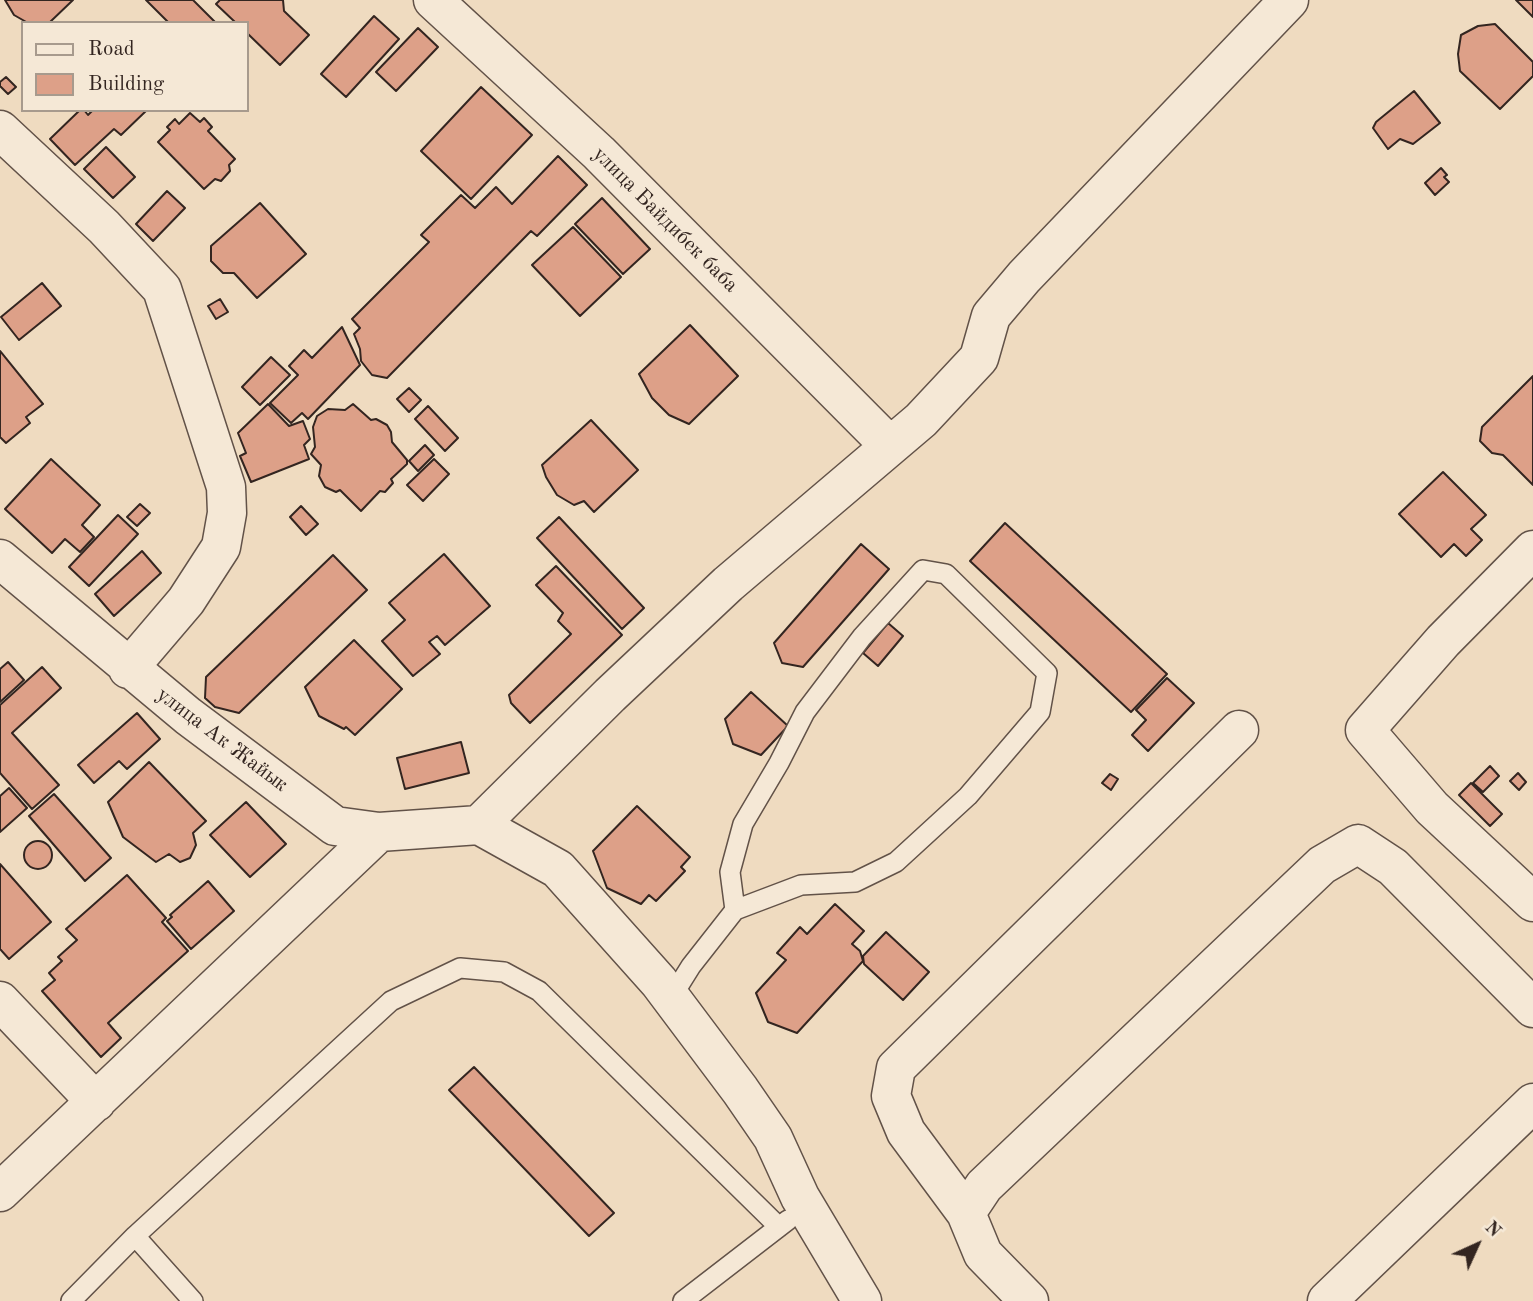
<!DOCTYPE html>
<html>
<head>
<meta charset="utf-8">
<style>
	body { margin:0 }
	#map { position:relative; width:1533px; height:1301px; overflow:hidden; background:#efdbc0; font-family:"Old Standard TT",serif }
	canvas { display:block }
	.legend { position:absolute; left:21px; top:21px; width:228px; height:91px; box-sizing:border-box; background:#f5e8d6; border:2px solid #a79a8d; margin:0; padding:9px 12px; list-style:none; font-size:21px; color:#332520 }
	.legend li { display:flex; align-items:center; gap:14px; height:35px }
	.legend b { width:35px; border:2px solid #a79a8d }
	.north { position:absolute; left:1442px; top:1210px; width:70px; height:70px; -webkit-text-stroke:5px #f5e8d6; paint-order:stroke; rotate:45deg; font-size:19px; font-weight:700; line-height:28px; text-align:center; color:#332520 }
	.north::after { content:''; display:block; margin:auto; width:24px; height:32px; background:#332520; clip-path:polygon(50% 0,100% 100%,50% 72%,0 100%) }
</style>
</head>
<body>
<div id="map">
<canvas width="1533" height="1301"></canvas>
<ul class="legend">
<li><b style="height:9px;background:#f5e8d6"></b>Road</li>
<li><b style="height:19px;background:#dda088"></b>Building</li>
</ul>
<div class="north">N</div>
</div>
<script>
const ctx = document.querySelector('canvas').getContext('2d');
ctx.lineJoin = 'round';
function fillPath(path, color) { ctx.fillStyle = color; ctx.fill(path, 'evenodd'); }
function strokePath(path, color, width, dash) { ctx.strokeStyle = color; ctx.lineWidth = width; ctx.lineCap = dash ? 'butt' : 'round'; ctx.setLineDash(dash || []); ctx.stroke(path); }
function label(font, color, halo, rows, align = 'center') {
  ctx.font = font + ' "Old Standard TT",serif'; ctx.lineWidth = 6; ctx.setLineDash([]); ctx.textBaseline = 'middle'; ctx.strokeStyle = halo; ctx.fillStyle = color; for (const [text, x, y, turn = 0] of rows) {
    ctx.save(); ctx.translate(x, y); ctx.rotate((+turn || 0) * Math.PI / 180); ctx.textAlign = isNaN(turn) ? turn : align; if (halo) ctx.strokeText(text, 0, 0); ctx.fillText(text, 0, 0); ctx.restore();
  }
}
const building = new Path2D(`
	M5 0H73L49 23H28L14 15Z
	M146 0H193L216 23H169Z
	M220 0H283L284 11 309 35 280 65 247 33V23H236L216 4Z
	M1516 0H1533V17Z
	M374 16 399 39 346 97 321 74Z
	M1495 24 1533 62V76L1500 109 1460 71 1458 54 1461 35 1478 26Z
	M418 28 438 47 396 91 376 72Z
	M6 77 16 87 8 94 0 86V82Z
	M481 87 532 135 471 199 421 151Z
	M1414 91 1440 123 1413 144 1400 139 1388 149 1373 128 1376 122Z
	M80 110H84L88 115 93 110H147L121 135 114 129 75 165 50 139Z
	M190 113 200 122 204 118 212 127 208 131 235 159 229 165 230 171 221 181 215 179 204 189 158 142 170 130 167 127 175 119 179 124Z
	M106 147 135 177 113 198 84 169Z
	M558 156 587 185 537 236 531 231 387 378 372 375 361 361 360 349 354 334 360 328 352 319 429 242 421 235 461 195 475 208 496 187 512 204Z
	M1441 168 1447 175 1444 177 1449 182 1435 195 1425 183Z
	M167 191 185 208 153 241 136 224Z
	M602 198 650 249 623 274 575 224Z
	M260 203 306 254 257 298 234 273H223L211 261V246Z
	M573 227 621 277 580 316 532 265Z
	M42 283 61 306 19 340 1 317Z
	M220 299 228 312 216 319 208 306Z
	M690 325 738 376 689 424 669 415 652 398 639 374Z
	M342 327 360 365 308 419 302 413 291 423 270 403 298 375 289 366 304 350 312 358Z
	M0 351 43 404 26 417 30 423 6 443 0 437Z
	M271 357 290 375 260 405 242 387Z
	M1533 376V485L1503 455 1492 453 1480 441 1482 427Z
	M409 388 421 400 409 412 397 399Z
	M268 404 289 426 303 421 310 439 304 445 309 459 251 482 240 456 246 453 238 433Z
	M353 404 371 420 376 419 387 425 391 432 392 442 407 460V464L391 479 393 483 385 492 380 491 361 511 340 490 336 492 325 487 319 476 321 465 311 454 315 447 313 427 317 416 328 409 345 410Z
	M428 406 458 438 445 451 415 419Z
	M591 420 638 470 594 512 584 501 574 505 557 495 546 477 542 465Z
	M425 445 434 455 418 471 409 461Z
	M51 459 100 505 82 525 94 537 80 552 65 539 52 553 5 509Z
	M434 459 449 474 423 501 407 485Z
	M1443 472 1486 515 1471 529 1482 540 1466 556 1454 544 1441 557 1399 514Z
	M140 504 150 513 137 526 127 517Z
	M301 506 318 524 306 535 290 517Z
	M118 515 138 534 89 586 69 567Z
	M559 517 644 608 622 629 537 538Z
	M1005 523 1167 674 1131 712 970 561Z
	M861 544 889 569 803 667 782 663 774 643Z
	M142 551 161 573 114 616 95 594Z
	M444 554 490 606 445 645 437 636 429 642 440 654 413 676 382 641 405 620 389 603Z
	M333 555 367 590 239 713 215 707 205 698 206 677Z
	M556 566 622 635 530 723 511 703 509 695 571 634 558 621 563 613 536 585Z
	M888 623 903 636 878 666 863 653Z
	M354 640 402 689 355 735 346 727 344 729 319 716 305 687Z
	M8 662 24 680 0 702V669Z
	M42 667 61 688 12 733 59 785 32 809 0 773V705Z
	M1167 678 1194 703 1148 751 1132 735 1146 720 1136 710Z
	M751 692 788 726 761 755 733 744 725 719Z
	M137 713 160 739 127 769 119 761 94 783 78 765Z
	M461 742 469 773 405 789 397 758Z
	M149 762 206 821 193 833 196 845 190 858 180 862 169 854 156 862 123 837 108 802Z
	M1490 766 1499 776 1483 792 1473 783Z
	M1518 773 1526 782 1519 790 1510 781Z
	M1110 774 1118 779 1111 790 1102 783Z
	M1471 783 1502 814 1490 826 1459 795Z
	M9 788 27 808 0 832V796Z
	M54 794 111 858 85 881 29 816Z
	M246 802 286 844 250 877 210 835Z
	M637 806 690 857 681 867 685 871 656 901 649 895 641 904 607 888 593 851Z
	M24 855a14 14 0 1 1 28 0a14 14 0 1 1-28 0Z
	M0 864 51 922 9 959 0 949Z
	M127 875 166 918 162 922 188 951 108 1023 121 1038 101 1057 42 991 55 980 49 973 62 961 58 957 77 940 66 929Z
	M208 881 234 911 191 949 167 921 172 917 170 915Z
	M835 904 864 931 852 944 860 951 863 961 797 1033 768 1022 756 993 786 960 777 953 800 927 807 934Z
	M886 932 929 972 903 1000 864 964 863 956Z
	M474 1067 614 1213 589 1236 449 1090Z`);
const lane = new Path2D(`
	M671 998 691 966 735 910 801 885 855 882 896 862 968 796 1040 712 1047 673 946 574 923 570 862 637 805 712 779 763 743 824 730 872 735 910
	M135 1236 193 1301
	M71 1301 135 1236 391 1001 460 968 504 972 539 991 779 1227
	M683 1301 788 1220`);
const street = new Path2D(`
	M433 0 599 153 890 446
	M0 130 104 227 162 289 226 487 227 513 221 547 186 601 128 669
	M1533 550 1443 641 1365 730 1432 808 1533 902
	M0 559 188 716 335 826 379 832 479 825
	M479 825 610 695 728 584 921 420 979 358 991 316 1024 277 1289 0
	M479 825 558 869 659 982 740 1090 773 1138 800 1197 862 1301
	M0 1001 96 1102
	M0 1192 379 832
	M966 1213 906 1132 891 1096 896 1068 1239 730
	M1029 1301 983 1254 966 1213 984 1186 1322 865 1358 844 1393 867 1533 1008
	M1327 1301 1533 1103`);
const streetNames = [
	["улица Байдибек баба",665,220,45],
	["улица Ак Жайык",222,740,37]
];
fillPath(building, '#dda088');
strokePath(building, '#332520', 2);
strokePath(lane, '#625248', 22);
strokePath(street, '#625248', 41);
strokePath(lane, '#f5e8d6', 19);
strokePath(street, '#f5e8d6', 38);
label('21px', '#332520', '#f5e8d6', streetNames);
</script>
</body>
</html>
